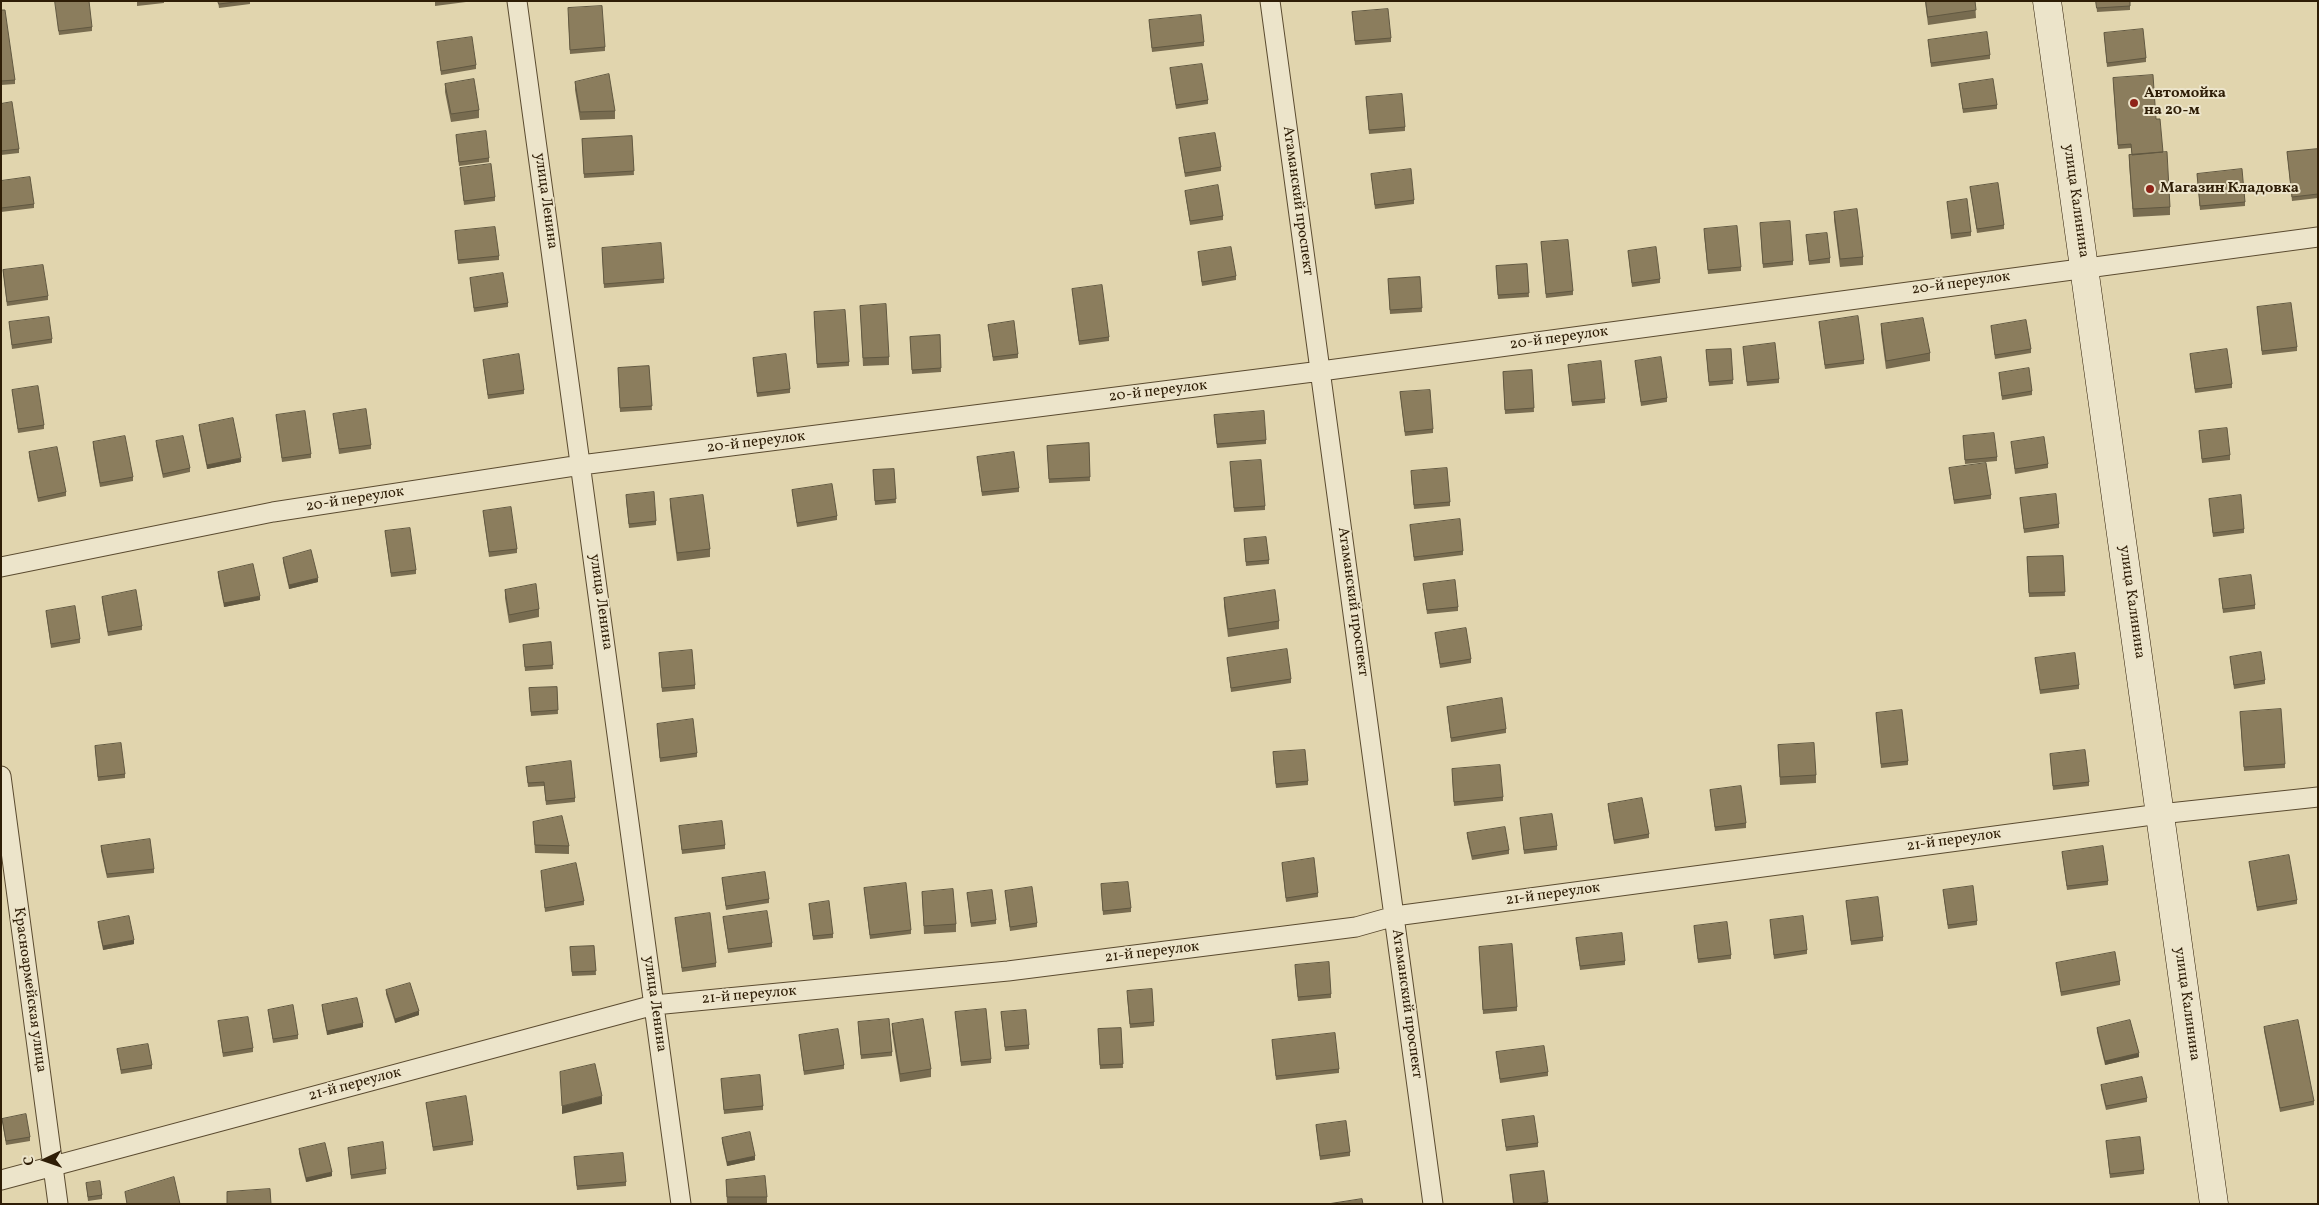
<!DOCTYPE html>
<html>
<head>
<meta charset="utf-8">
<style>
	body { margin:0 }
	#map { position:relative; width:2319px; height:1205px; overflow:hidden; background:#e1d5ae; font-family:Vollkorn,serif }
	canvas { display:block }
	.frame { position:absolute; inset:0; border:2px solid #2e1d06; pointer-events:none }
	.north { position:absolute; left:20px; top:1135px; width:50px; height:50px; -webkit-text-stroke:4px #ece4ca; paint-order:stroke; rotate:267deg; font-size:14px; font-weight:700; line-height:20px; text-align:center; color:#2e1d06 }
	.north::after { content:''; display:block; margin:auto; width:18px; height:22px; background:#2e1d06; clip-path:polygon(50% 0,100% 100%,50% 72%,0 100%) }
</style>
</head>
<body>
<div id="map">
<canvas width="2319" height="1205"></canvas>
<div class="frame"></div>
<div class="north">С</div>
</div>
<script>
const ctx = document.querySelector('canvas').getContext('2d');
ctx.lineJoin = 'round';
function strokePath(path, color, width, dash) { ctx.strokeStyle = color; ctx.lineWidth = width; ctx.lineCap = dash ? 'butt' : 'round'; ctx.setLineDash(dash || []); ctx.stroke(path); }
function fillPath(path, color) { ctx.fillStyle = color; ctx.fill(path, 'evenodd'); }
function label(font, color, halo, rows, align = 'center') {
  ctx.font = font + ' Vollkorn,serif'; ctx.lineWidth = 4; ctx.setLineDash([]); ctx.textBaseline = 'middle'; ctx.strokeStyle = halo; ctx.fillStyle = color; for (const [text, x, y, turn = 0] of rows) {
    ctx.save(); ctx.translate(x, y); ctx.rotate((+turn || 0) * Math.PI / 180); ctx.textAlign = isNaN(turn) ? turn : align; if (halo) ctx.strokeText(text, 0, 0); ctx.fillText(text, 0, 0); ctx.restore();
  }
}
const minor = new Path2D(`
	M517 1 681 1204
	M1270 1 1433 1204
	M1 567 273 512 581 465 1321 371 2318 237
	M1 776 58 1204
	M1 1180 654 1005 1008 971 1356 927 1395 916 2160 814 2318 797`);
const secondary = new Path2D(`
	M2047 1 2214 1204`);
const wall = new Path2D(`
	M55 1 92 27V31L59 35Z
	M137 1H164V3L137 6Z
	M218 1H250V4L219 8Z
	M435 1H466V2L435 6Z
	M1925 1H1975L1976 18 1928 25Z
	M2096 1H2130V10L2097 12Z
	M1 10 15 80V84L1 85Z
	M1352 12 1391 38V42L1355 45Z
	M568 13 605 47V51L570 54Z
	M1149 20 1204 42V46L1152 52Z
	M2104 33 2146 58V62L2107 67Z
	M1928 40 1990 55V59L1931 67Z
	M437 42 476 65V69L441 75Z
	M1170 68 1208 100V104L1176 109Z
	M575 82 615 111V119L580 120 575 90Z
	M2113 82 2156 119 2163 152 2170 207V215L2133 217 2129 163V155H2132L2131 148 2118 149Z
	M445 84 479 110V118L451 122 445 92Z
	M1959 84 1997 105V109L1963 113Z
	M1366 97 1405 127V131L1369 134Z
	M1 104 19 149V153L1 155Z
	M456 135 489 158V162L459 166Z
	M632 136 634 175 584 178 582 139Z
	M1179 138 1221 167V171L1185 177Z
	M2318 149V198L2292 201 2287 152Z
	M460 168 495 197V201L464 205Z
	M1371 174 1414 200V204L1375 209Z
	M2197 174 2245 202V206L2200 210Z
	M1 181 34 204V208L1 212Z
	M1970 187 2004 225V229L1977 233Z
	M1185 191 1223 216V220L1190 225Z
	M1947 202 1971 232V236L1951 239Z
	M1834 212 1863 257V265L1840 267 1834 220Z
	M1760 227 1793 261V265L1763 268Z
	M455 231 499 256V260L458 264Z
	M1704 233 1741 267V271L1708 274Z
	M1806 235 1830 258V263L1809 265Z
	M1541 242 1573 291V295L1546 298Z
	M1628 251 1660 279V283L1632 287Z
	M602 252 664 279V283L604 288Z
	M1198 252 1236 276V280L1202 286Z
	M1527 264 1529 297 1498 299 1496 266Z
	M3 270 48 296V300L7 306Z
	M1420 277 1422 312 1390 314 1388 279Z
	M470 278 508 303V307L474 312Z
	M1072 289 1109 337V341L1079 345Z
	M860 306 889 357V365L863 366Z
	M2257 307 2297 347V351L2262 355Z
	M814 316 849 362V366L817 368Z
	M9 322 52 339V343L12 349Z
	M1819 322 1864 360V364L1825 369Z
	M1881 324 1930 353V361L1886 369 1881 332Z
	M988 325 1018 354V358L993 361Z
	M1991 326 2031 349V353L1995 359Z
	M940 335 941 372 912 374 910 337Z
	M1743 347 1779 379V383L1747 386Z
	M1731 349 1733 384 1709 386 1706 350Z
	M2190 354 2232 384V388L2195 393Z
	M753 358 790 389V393L757 397Z
	M483 360 524 390V394L488 399Z
	M1635 361 1667 398V402L1641 406Z
	M1568 365 1605 399V403L1572 406Z
	M649 366 652 410 620 412 618 368Z
	M1532 370 1534 412 1505 414 1503 372Z
	M1999 373 2032 391V395L2002 400Z
	M12 390 44 425V429L18 433Z
	M1400 392 1433 429V433L1405 436Z
	M333 414 371 445V449L339 454Z
	M276 415 311 454V458L282 462Z
	M1214 419 1266 440V444L1217 448Z
	M199 425 241 462 207 469 199 429Z
	M2199 431 2230 455V460L2202 463Z
	M1963 436 1997 457V461L1965 464Z
	M156 441 190 468V472L163 478 156 445Z
	M93 442 133 477V481L100 487 93 447Z
	M2011 442 2048 464V468L2015 474Z
	M1089 443 1090 481 1049 483 1047 446Z
	M29 452 66 492V496L38 502 29 456Z
	M977 457 1019 488V492L982 496Z
	M1230 466 1265 506V510L1234 512Z
	M1949 468 1991 495V499L1954 504Z
	M894 469 896 503 875 505 873 470Z
	M1411 475 1450 502V506L1414 509Z
	M792 490 837 516V520L797 527Z
	M2020 498 2059 524V528L2024 533Z
	M626 499 656 521V525L629 528Z
	M670 499 710 549V557L677 561 670 507Z
	M2209 499 2244 529V533L2213 537Z
	M483 511 517 549V553L489 557Z
	M1410 525 1463 551V555L1414 561Z
	M385 531 416 570V574L391 577Z
	M1244 539 1269 560V564L1246 566Z
	M2063 556 2065 596 2029 597 2027 557Z
	M283 558 318 582 289 589 283 562Z
	M218 572 260 600 224 607 218 576Z
	M2219 579 2255 605V609L2223 613Z
	M1423 584 1458 607V611L1427 614Z
	M505 590 539 609V617L509 623 505 598Z
	M102 597 142 626V630L108 636 102 601Z
	M1224 598 1279 621V629L1228 637 1224 606Z
	M46 611 80 639V643L51 648Z
	M1435 633 1471 659V663L1440 668Z
	M551 642 553 669 525 671 523 645Z
	M659 657 695 685V689L662 692Z
	M2230 657 2265 680V684L2234 689Z
	M1227 658 1291 679V683L1231 692Z
	M2035 658 2079 685V689L2040 694Z
	M557 687 558 714 531 716 529 688Z
	M1447 707 1506 729V733L1451 742Z
	M1876 713 1908 761V765L1881 768Z
	M2240 716 2285 764V768L2244 771Z
	M657 728 697 753V757L660 762Z
	M1778 745 1816 775V783L1780 785Z
	M95 746 125 774V778L98 781Z
	M2050 754 2089 782V786L2053 790Z
	M1273 757 1308 781V785L1276 788Z
	M526 767 575 798V802L546 805 544 786 528 787Z
	M1452 773 1503 797V801L1454 806Z
	M1710 790 1746 823V828L1715 831Z
	M1608 804 1649 834V838L1614 844 1608 808Z
	M1520 818 1557 846V850L1524 854Z
	M533 822 569 846V854L535 853Z
	M679 826 725 845V849L682 854Z
	M1467 833 1509 850V854L1472 860 1467 837Z
	M101 846 154 869V873L107 878 101 851Z
	M2062 852 2108 881V885L2067 890Z
	M2249 862 2297 900V904L2257 911Z
	M1282 863 1318 893V897L1286 902Z
	M541 871 584 901V905L545 912Z
	M722 878 769 899V903L726 910Z
	M864 888 911 930V934L870 939Z
	M1101 888 1131 908V912L1103 915Z
	M1943 890 1977 921V925L1948 929Z
	M1005 891 1037 923V927L1010 931Z
	M922 892 956 924V932L924 934Z
	M967 893 996 920V924L971 927Z
	M1846 901 1883 937V941L1851 945Z
	M809 904 833 934V938L813 940Z
	M723 917 772 943V947L728 953Z
	M675 918 716 963V967L682 972Z
	M1770 920 1807 950V954L1774 959Z
	M98 922 134 944 103 950 98 926Z
	M1694 926 1731 955V959L1698 963Z
	M1576 938 1625 961V965L1580 970Z
	M594 946 596 975 572 976 570 947Z
	M1479 951 1517 1007V1011L1483 1014Z
	M2056 963 2120 981V985L2061 996Z
	M1295 969 1331 994V998L1298 1001Z
	M386 990 419 1015 395 1023 386 994Z
	M1127 995 1154 1022V1026L1130 1028Z
	M322 1005 363 1027 327 1035 322 1009Z
	M268 1010 298 1035V1039L273 1043Z
	M955 1012 991 1059V1063L961 1066Z
	M1001 1012 1029 1045V1049L1005 1051Z
	M218 1021 253 1048V1052L223 1057Z
	M892 1024 931 1069V1077L900 1082 892 1032Z
	M858 1026 892 1052V1056L861 1059Z
	M2264 1027 2314 1101V1105L2280 1112 2264 1031Z
	M1121 1028 1123 1068 1100 1069 1098 1029Z
	M2097 1028 2139 1057 2105 1065 2097 1032Z
	M799 1035 844 1065V1069L804 1075Z
	M1272 1040 1339 1069V1073L1276 1080Z
	M117 1049 152 1065V1069L121 1074Z
	M1496 1052 1548 1072V1076L1500 1083Z
	M721 1079 763 1106V1110L724 1114Z
	M2101 1085 2147 1098V1102L2106 1110 2101 1089Z
	M426 1103 473 1141V1145L433 1151Z
	M2 1119 30 1137V1141L6 1145Z
	M1502 1120 1538 1143V1147L1506 1151Z
	M1316 1125 1350 1152V1156L1320 1160Z
	M722 1138 755 1160 727 1166 722 1142Z
	M2106 1141 2144 1170V1174L2110 1178Z
	M348 1148 386 1169V1174L351 1179Z
	M299 1149 332 1176 306 1182 299 1153Z
	M574 1157 626 1182V1186L577 1190Z
	M1544 1171 1548 1204H1513L1510 1175Z
	M726 1180 767 1197V1204H727Z
	M86 1183 102 1195V1199L88 1201Z`);
const shadedWall = new Path2D(`
	M241 458V462L207 469V465Z
	M318 578V582L289 589V585Z
	M260 596V600L224 607V603Z
	M134 940V944L103 950V946Z
	M419 1011V1015L395 1023V1019Z
	M363 1023V1027L327 1035V1031Z
	M2139 1053V1057L2105 1065V1061Z
	M602 1096V1104L562 1114V1106Z
	M755 1156V1160L727 1166V1162Z
	M332 1172V1176L306 1182V1178Z`);
const building = new Path2D(`
	M55 1H89L92 27 59 31Z
	M218 1H243L219 4Z
	M1926 1H1975L1976 10 1928 17Z
	M2096 1H2130V6L2097 8Z
	M602 6 605 47 570 50 568 8Z
	M1388 9 1391 38 1355 41 1352 12Z
	M1 10H5L15 80 1 81Z
	M1201 15 1204 42 1152 48 1149 20Z
	M2143 29 2146 58 2107 63 2104 33Z
	M1987 32 1990 55 1931 63 1928 40Z
	M472 37 476 65 441 71 437 42Z
	M1202 64 1208 100 1176 105 1170 68Z
	M609 74 615 111 580 112 575 82Z
	M2153 75 2156 119H2160L2163 152 2132 155 2131 144 2118 145 2113 78Z
	M474 79 479 110 451 114 445 84Z
	M1993 79 1997 105 1963 109 1959 84Z
	M1402 94 1405 127 1369 130 1366 97Z
	M12 102 19 149 1 151V104Z
	M486 131 489 158 459 162 456 135Z
	M1215 133 1221 167 1185 173 1179 138Z
	M632 136 634 171 584 174 582 139Z
	M2318 149V194L2292 197 2287 152Z
	M2167 152 2170 207 2133 209 2129 155Z
	M491 164 495 197 464 201 460 168Z
	M1411 169 1414 200 1375 205 1371 174Z
	M2242 169 2245 202 2200 206 2197 174Z
	M30 177 34 204 1 208V181Z
	M1998 183 2004 225 1977 229 1970 187Z
	M1218 185 1223 216 1190 221 1185 191Z
	M1967 199 1971 232 1951 234 1947 202Z
	M1857 209 1863 257 1840 259 1834 212Z
	M1790 221 1793 261 1763 264 1760 223Z
	M1737 226 1741 267 1708 270 1704 229Z
	M495 227 499 256 458 260 455 231Z
	M1827 233 1830 258 1809 261 1806 235Z
	M1568 240 1573 291 1546 294 1541 242Z
	M661 243 664 279 604 284 602 248Z
	M1231 247 1236 276 1202 282 1198 252Z
	M1656 247 1660 279 1632 283 1628 251Z
	M1527 264 1529 293 1498 295 1496 266Z
	M43 265 48 296 7 302 3 270Z
	M503 273 508 303 474 308 470 278Z
	M1420 277 1422 308 1390 310 1388 279Z
	M1102 285 1109 337 1079 341 1072 289Z
	M2291 303 2297 347 2262 351 2257 307Z
	M886 304 889 357 863 358 860 306Z
	M845 310 849 362 817 364 814 312Z
	M1858 316 1864 360 1825 365 1819 322Z
	M49 317 52 339 12 345 9 322Z
	M1923 318 1930 353 1886 361 1881 324Z
	M2026 320 2031 349 1995 355 1991 326Z
	M1014 321 1018 354 993 357 988 325Z
	M940 335 941 368 912 370 910 337Z
	M1775 343 1779 379 1747 382 1743 347Z
	M1731 349 1733 380 1709 382 1706 350Z
	M2227 349 2232 384 2195 389 2190 354Z
	M519 354 524 390 488 395 483 360Z
	M786 354 790 389 757 393 753 358Z
	M1661 357 1667 398 1641 402 1635 361Z
	M1601 361 1605 399 1572 402 1568 365Z
	M649 366 652 406 620 408 618 368Z
	M2029 368 2032 391 2002 396 1999 373Z
	M1532 370 1534 408 1505 410 1503 372Z
	M38 386 44 425 18 429 12 390Z
	M1430 390 1433 429 1405 432 1400 392Z
	M366 409 371 445 339 449 333 414Z
	M305 411 311 454 282 458 276 415Z
	M1264 411 1266 440 1217 444 1214 415Z
	M233 418 241 458 207 465 199 425Z
	M2227 428 2230 455 2202 459 2199 431Z
	M1994 433 1997 457 1965 460 1963 436Z
	M125 436 133 477 100 483 93 442Z
	M183 436 190 468 163 474 156 441Z
	M2044 437 2048 464 2015 469 2011 442Z
	M1089 443 1090 477 1049 479 1047 446Z
	M57 447 66 492 38 498 29 452Z
	M1014 452 1019 488 982 492 977 457Z
	M1261 460 1265 506 1234 508 1230 462Z
	M1986 463 1991 495 1954 500 1949 468Z
	M1447 468 1450 502 1414 505 1411 471Z
	M894 469 896 499 875 501 873 470Z
	M832 484 837 516 797 523 792 490Z
	M654 492 656 521 629 524 626 495Z
	M2056 494 2059 524 2024 529 2020 498Z
	M703 495 710 549 677 553 670 499Z
	M2241 495 2244 529 2213 533 2209 499Z
	M511 507 517 549 489 552 483 511Z
	M1460 519 1463 551 1414 557 1410 525Z
	M410 528 416 570 391 573 385 531Z
	M1266 537 1269 560 1246 562 1244 539Z
	M311 550 318 578 289 585 283 558Z
	M2063 556 2065 592 2029 593 2027 557Z
	M253 564 260 596 224 603 218 572Z
	M2251 575 2255 605 2223 609 2219 579Z
	M1455 580 1458 607 1427 610 1423 584Z
	M536 584 539 609 509 615 505 590Z
	M136 590 142 626 108 632 102 597Z
	M1275 590 1279 621 1228 629 1224 598Z
	M75 606 80 639 51 644 46 611Z
	M1466 628 1471 659 1440 664 1435 633Z
	M551 642 553 665 525 667 523 645Z
	M1287 649 1291 679 1231 688 1227 658Z
	M692 650 695 685 662 688 659 653Z
	M2261 652 2265 680 2234 685 2230 657Z
	M2075 653 2079 685 2040 690 2035 658Z
	M557 687 558 710 531 712 529 688Z
	M1502 698 1506 729 1451 738 1447 707Z
	M2281 709 2285 764 2244 767 2240 712Z
	M1902 710 1908 761 1881 764 1876 713Z
	M693 719 697 753 660 758 657 724Z
	M121 743 125 774 98 777 95 746Z
	M1814 743 1816 775 1780 777 1778 745Z
	M1305 750 1308 781 1276 784 1273 752Z
	M2085 750 2089 782 2053 786 2050 754Z
	M571 761 575 798 546 801 544 782 528 783 526 767Z
	M1500 765 1503 797 1454 802 1452 769Z
	M1741 786 1746 823 1715 827 1710 790Z
	M1642 798 1649 834 1614 840 1608 804Z
	M1552 814 1557 846 1524 850 1520 818Z
	M562 816 569 846 535 845 533 822Z
	M722 821 725 845 682 850 679 826Z
	M1505 827 1509 850 1472 856 1467 833Z
	M150 839 154 869 107 874 101 846Z
	M2103 846 2108 881 2067 886 2062 852Z
	M2289 855 2297 900 2257 907 2249 862Z
	M1314 858 1318 893 1286 898 1282 863Z
	M576 863 584 901 545 908 541 871Z
	M765 872 769 899 726 906 722 878Z
	M1128 882 1131 908 1103 911 1101 884Z
	M906 883 911 930 870 935 864 888Z
	M1973 886 1977 921 1948 925 1943 890Z
	M1032 887 1037 923 1010 927 1005 891Z
	M953 889 956 924 924 926 922 892Z
	M992 890 996 920 971 923 967 893Z
	M1878 897 1883 937 1851 941 1846 901Z
	M829 901 833 934 813 936 809 904Z
	M767 911 772 943 728 949 723 917Z
	M710 913 716 963 682 968 675 918Z
	M129 916 134 940 103 946 98 922Z
	M1803 916 1807 950 1774 955 1770 920Z
	M1727 922 1731 955 1698 959 1694 926Z
	M1622 933 1625 961 1580 966 1576 938Z
	M1512 944 1517 1007 1483 1010 1479 947Z
	M594 946 596 971 572 972 570 947Z
	M2115 952 2120 981 2061 992 2056 963Z
	M1329 962 1331 994 1298 997 1295 965Z
	M410 983 419 1011 395 1019 386 990Z
	M1152 989 1154 1022 1130 1024 1127 991Z
	M357 998 363 1023 327 1031 322 1005Z
	M293 1005 298 1035 273 1039 268 1010Z
	M986 1009 991 1059 961 1062 955 1012Z
	M1026 1010 1029 1045 1005 1047 1001 1012Z
	M248 1017 253 1048 223 1053 218 1021Z
	M889 1019 892 1052 861 1055 858 1022Z
	M923 1019 931 1069 900 1074 892 1024Z
	M2130 1020 2139 1053 2105 1061 2097 1028Z
	M2298 1020 2314 1101 2280 1108 2264 1027Z
	M1121 1028 1123 1064 1100 1065 1098 1029Z
	M838 1029 844 1065 804 1071 799 1035Z
	M1335 1033 1339 1069 1276 1076 1272 1040Z
	M148 1044 152 1065 121 1070 117 1049Z
	M1544 1046 1548 1072 1500 1079 1496 1052Z
	M595 1064 602 1096 562 1106 560 1072Z
	M760 1075 763 1106 724 1110 721 1079Z
	M2142 1077 2147 1098 2106 1106 2101 1085Z
	M466 1096 473 1141 433 1147 426 1103Z
	M26 1114 30 1137 6 1141 2 1119Z
	M1534 1116 1538 1143 1506 1147 1502 1120Z
	M1346 1121 1350 1152 1320 1156 1316 1125Z
	M750 1132 755 1156 727 1162 722 1138Z
	M2140 1137 2144 1170 2110 1174 2106 1141Z
	M383 1142 386 1169 351 1175 348 1148Z
	M325 1143 332 1172 306 1178 299 1149Z
	M623 1153 626 1182 577 1186 574 1157Z
	M1544 1171 1548 1202 1536 1204H1514L1510 1175Z
	M765 1176 767 1197H727L726 1180Z
	M174 1177 180 1204H127L125 1192Z
	M100 1181 102 1195 88 1197 86 1183Z
	M270 1189 271 1204H227V1192Z
	M1362 1199 1363 1204H1328Z`);
const markers = [
	[2134,103,5,"#8f2418"],
	[2150,189,5,"#8f2418"]
];
const poiNames = [
	["Автомойка",2144,94],
	["на 20-м",2144,111],
	["Магазин Кладовка",2160,189]
];
const streetNames = [
	["улица Ленина",545,201,82],
	["Атаманский проспект",1297,201,82],
	["улица Калинина",2075,201,82],
	["20-й переулок",1961,284,-8],
	["20-й переулок",1559,339,-8],
	["20-й переулок",1158,392,-7],
	["20-й переулок",756,443,-7],
	["20-й переулок",355,500,-9],
	["улица Ленина",600,602,82],
	["Атаманский проспект",1352,602,82],
	["улица Калинина",2131,602,82],
	["21-й переулок",1954,841,-8],
	["21-й переулок",1553,895,-8],
	["21-й переулок",1152,953,-7],
	["Красноармейская улица",29,990,82],
	["21-й переулок",749,996,-5],
	["улица Ленина",654,1004,82],
	["Атаманский проспект",1406,1004,82],
	["улица Калинина",2186,1004,82],
	["21-й переулок",355,1085,-15]
];
strokePath(minor, '#5b4b30', 21);
strokePath(secondary, '#2e1d06', 29);
strokePath(minor, '#ece4ca', 19);
strokePath(secondary, '#ece4ca', 28);
fillPath(wall, '#786c50');
fillPath(shadedWall, '#615841');
fillPath(building, '#8b7d5d');
strokePath(building, '#615841', 1);
for (const [x, y, r, color] of markers) { const dot = new Path2D(); dot.arc(x, y, r, 0, 2 * Math.PI); ctx.fillStyle = color; ctx.fill(dot); strokePath(dot, '#ece4ca', 2); }
label('bold 15px', '#2e1d06', '#ece4ca', poiNames, 'left');
label('15px', '#2e1d06', '#ece4ca', streetNames);
</script>
</body>
</html>
